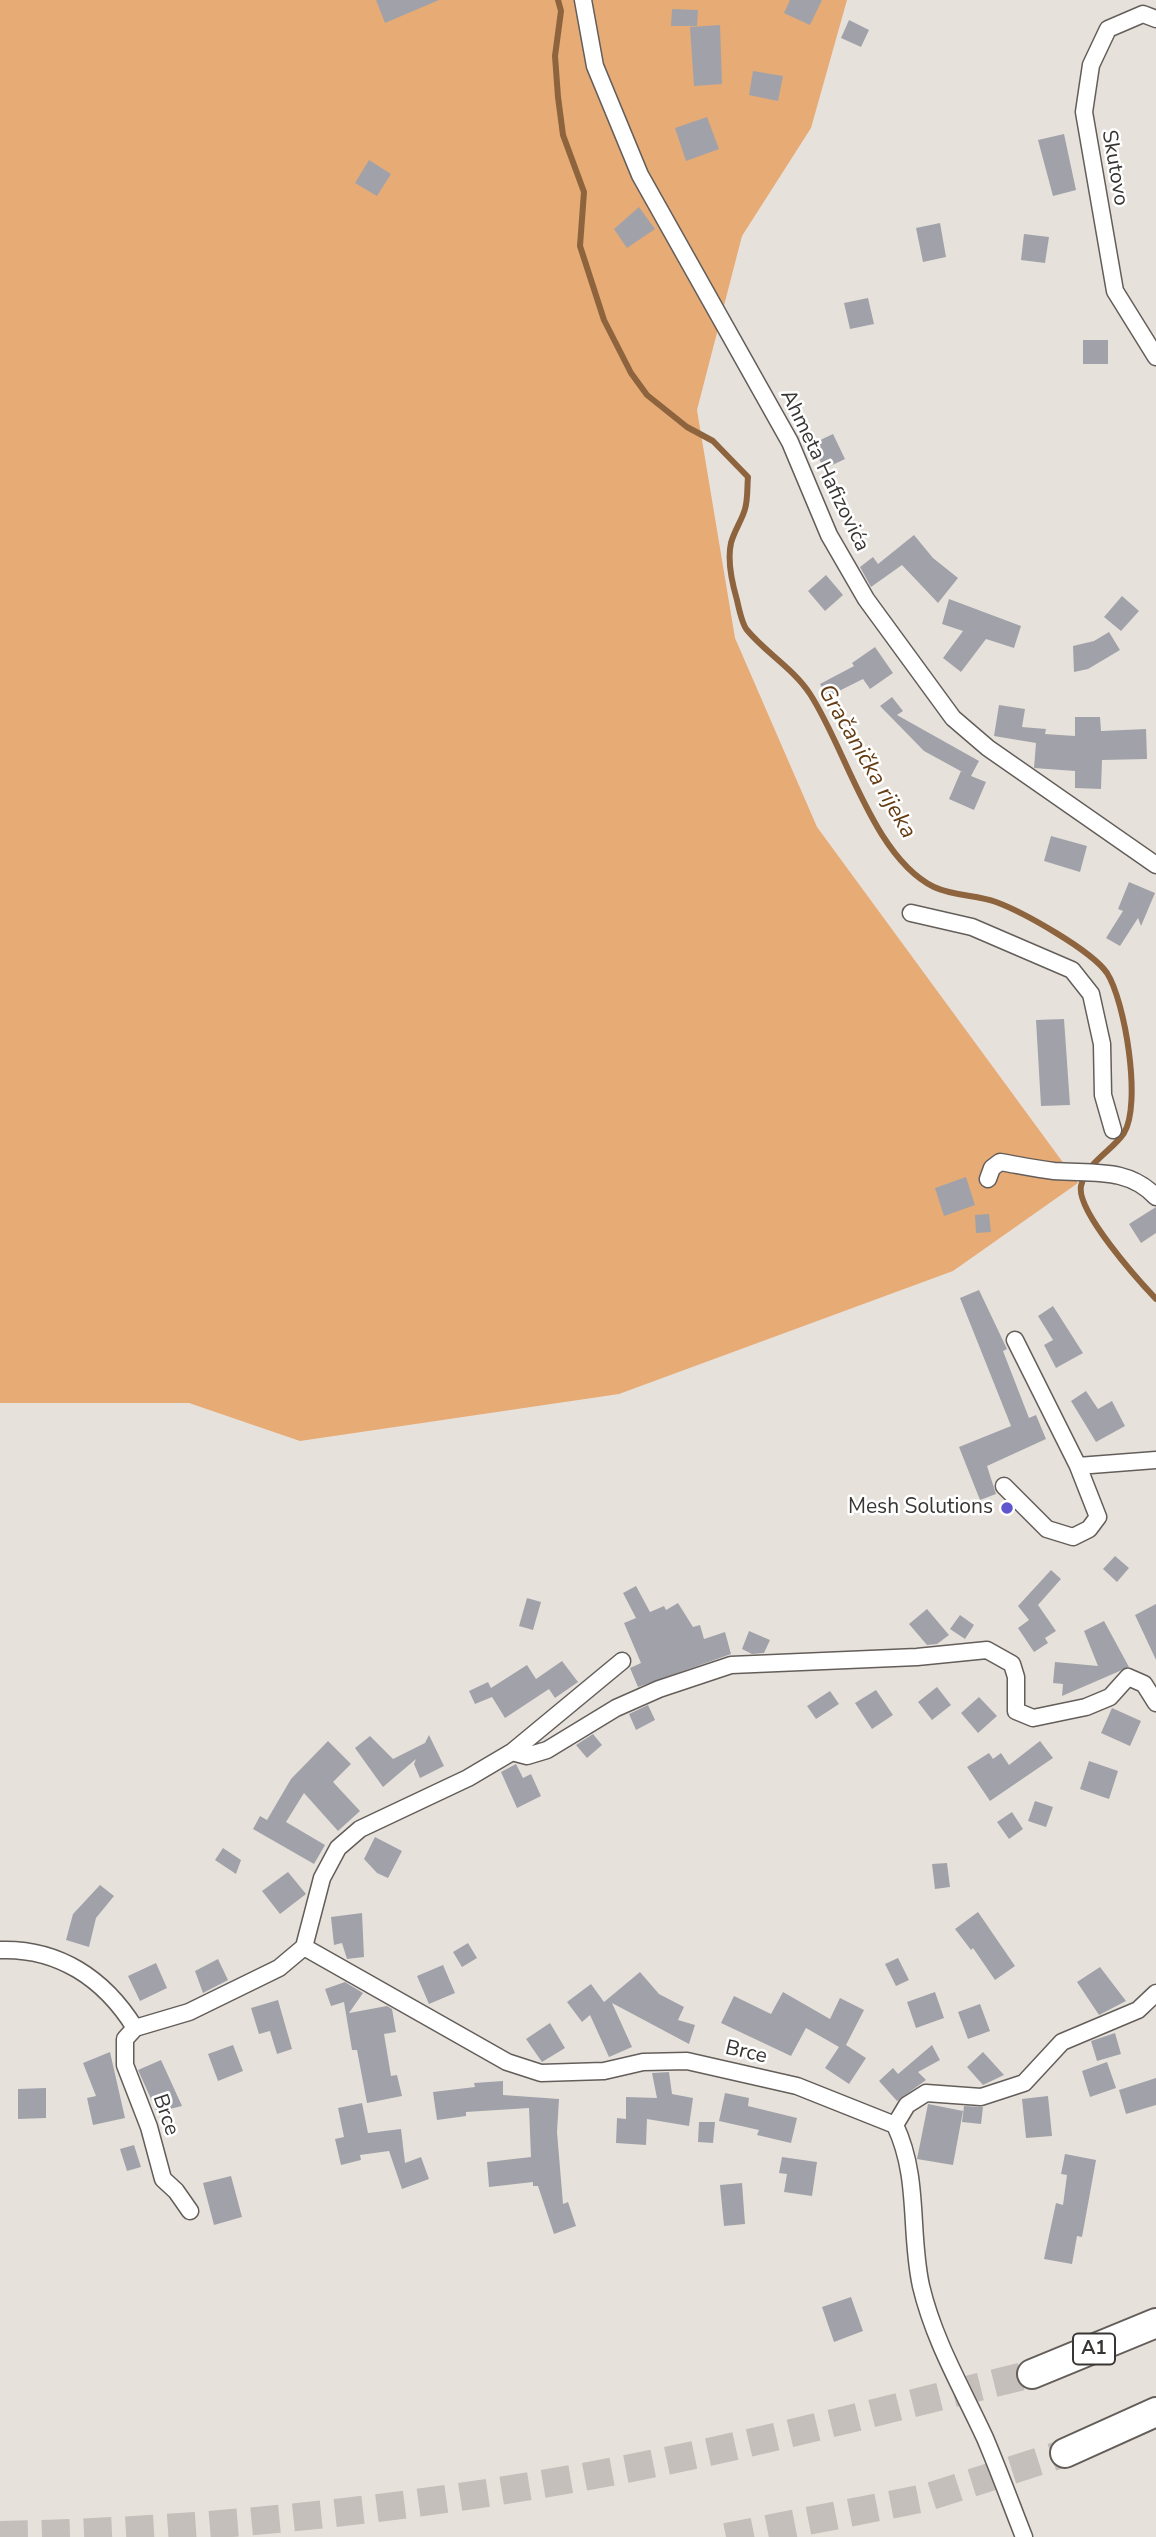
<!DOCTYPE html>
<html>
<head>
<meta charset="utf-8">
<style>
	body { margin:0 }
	canvas { display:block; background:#e7e1db }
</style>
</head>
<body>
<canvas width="1156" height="2537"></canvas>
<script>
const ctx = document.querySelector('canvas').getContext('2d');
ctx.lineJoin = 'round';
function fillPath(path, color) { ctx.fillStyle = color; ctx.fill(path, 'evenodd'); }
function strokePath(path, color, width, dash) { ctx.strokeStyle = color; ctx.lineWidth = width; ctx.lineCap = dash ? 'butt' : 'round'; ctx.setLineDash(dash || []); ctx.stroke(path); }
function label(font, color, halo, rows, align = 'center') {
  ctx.font = font + ' "Nunito Sans",sans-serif'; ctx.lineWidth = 5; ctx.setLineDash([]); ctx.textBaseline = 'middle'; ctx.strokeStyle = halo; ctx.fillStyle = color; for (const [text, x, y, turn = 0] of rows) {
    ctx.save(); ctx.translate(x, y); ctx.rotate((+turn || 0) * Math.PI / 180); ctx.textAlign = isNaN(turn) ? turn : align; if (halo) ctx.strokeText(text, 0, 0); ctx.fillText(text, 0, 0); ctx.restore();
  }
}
const green = new Path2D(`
	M0 0H847L811 128 742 236 697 410 735 638 817 827 1078 1183 953 1271 619 1394 300 1441 189 1403H0Z`);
const stream = new Path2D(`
	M558 0 561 11 555 56 558 97 563 135 584 192 580 246 604 320 631 373 647 395 687 427 713 441 748 477C747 487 748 499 745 509 742 520 734 531 731 543 727 561 732 583 737 600 739 609 742 624 747 630 766 653 794 669 810 694 846 749 873 857 934 887 953 896 977 895 996 902 1023 912 1091 950 1107 973 1125 1001 1142 1104 1124 1133 1112 1151 1086 1163 1081 1186 1076 1211 1139 1281 1156 1299`);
const building = new Path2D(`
	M376 0H439L385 23Z
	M790 0H822L810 25 784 13Z
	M672 9 698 10 697 26H671Z
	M849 20 869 30 861 47 841 38Z
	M720 25 722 84 694 86 690 27Z
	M753 71 783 76 778 101 749 95Z
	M707 117 719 149 686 161 675 128Z
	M1064 134 1076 190 1053 196 1038 140Z
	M369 160 391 174 377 196 355 183Z
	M639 207 655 229 627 248 614 229Z
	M940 223 946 257 923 262 916 228Z
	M1024 234 1049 237 1045 263 1021 260Z
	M868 298 874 324 850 329 844 303Z
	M1083 340H1108V364H1083Z
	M833 434 845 459 824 469 812 444Z
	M914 535 933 558 958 578 938 603 902 565 871 587 860 567 873 557 878 564Z
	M826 575 843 595 825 611 808 591Z
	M1122 596 1139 611 1121 631 1104 617Z
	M949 599 1021 626 1014 648 986 639 961 672 943 658 963 631 942 624Z
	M1109 632 1120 650 1088 669 1074 672 1073 646 1094 641Z
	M875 647 893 673 870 689 863 679 827 697 820 684 854 666 852 663Z
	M892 697 903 711 897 715 979 761 971 776 986 782 974 810 949 799 961 771 966 774 924 751 880 706Z
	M999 705 1025 709 1022 727 1046 729 1045 734 1075 736V717H1100L1101 731 1146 729 1147 759 1102 760 1101 789 1075 788V771L1034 768 1036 743 994 736Z
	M1051 836 1087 846 1080 872 1044 861Z
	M1129 882 1155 893 1141 926 1138 918 1120 946 1106 938 1123 911 1118 909Z
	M1064 1019 1070 1105 1041 1106 1036 1020Z
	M966 1177 975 1205 944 1216 935 1188Z
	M1156 1207V1233L1141 1243 1129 1224Z
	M989 1214 991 1232 976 1233 975 1215Z
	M979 1290 1007 1349 1003 1351 1029 1418 1036 1415 1046 1439 987 1466 996 1494 980 1500 959 1447 1011 1426 960 1298Z
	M1053 1306 1083 1353 1056 1368 1044 1345 1053 1340 1038 1316Z
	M1086 1391 1098 1409 1112 1401 1125 1426 1096 1442 1071 1401Z
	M1115 1556 1129 1568 1117 1582 1103 1569Z
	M1051 1570 1061 1579 1038 1605 1056 1631 1045 1638 1048 1643 1034 1652 1018 1628 1029 1620 1018 1606Z
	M636 1586 650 1612 664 1606 666 1610 678 1603 693 1627 700 1625 704 1639 725 1632 731 1654 638 1687 630 1668 641 1663 624 1623 636 1618 623 1593Z
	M527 1598 541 1602 533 1630 519 1626Z
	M1156 1604V1660L1135 1615Z
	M927 1609 949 1635 937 1644 927 1645 909 1624Z
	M960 1615 974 1625 965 1639 950 1629Z
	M1104 1621 1129 1667 1062 1696 1063 1684 1053 1683 1055 1662 1098 1666 1084 1631Z
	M749 1631 770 1640 764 1653 752 1654 742 1649Z
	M562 1661 578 1682 555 1698 549 1689 505 1718 492 1697 475 1704 469 1691 488 1682 491 1688 527 1665 536 1679Z
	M937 1687 951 1705 932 1720 918 1702Z
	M876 1690 893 1715 872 1729 855 1703Z
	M830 1691 839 1704 816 1719 807 1706Z
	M979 1697 997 1716 978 1733 961 1713Z
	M648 1705 655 1720 636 1730 629 1714Z
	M1112 1708 1141 1721 1130 1746 1101 1733Z
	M593 1734 602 1745 587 1758 576 1745Z
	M429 1735 444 1766 420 1778 414 1764 416 1759 383 1787 355 1748 370 1736 393 1759 425 1743Z
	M328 1741 351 1764 333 1782 360 1811 338 1831 304 1793 286 1822 325 1845 314 1864 253 1829 260 1816 267 1820 291 1779Z
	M1040 1741 1053 1758 990 1801 967 1767 989 1753 993 1759 1001 1753 1009 1765Z
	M1089 1761 1118 1771 1109 1799 1080 1789Z
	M516 1764 523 1778 531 1774 541 1796 517 1808 501 1772Z
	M1035 1801 1053 1807 1046 1827 1028 1821Z
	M1012 1812 1023 1829 1009 1839 997 1822Z
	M375 1837 402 1851 388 1878 377 1873 364 1859Z
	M223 1848 241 1860 236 1874 215 1860Z
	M947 1863 950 1887 935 1889 932 1864Z
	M288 1872 306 1894 280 1914 262 1891Z
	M100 1885 114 1896 96 1918 89 1947 66 1940 73 1914Z
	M978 1912 1015 1966 995 1980 973 1948 971 1950 955 1929Z
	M362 1913 364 1957 347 1959 342 1943 334 1945 331 1917Z
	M468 1943 477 1958 462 1967 453 1952Z
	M898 1958 909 1980 896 1986 885 1964Z
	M218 1959 228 1980 203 1993 195 1971Z
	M156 1963 167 1988 140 2001 128 1976Z
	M443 1965 455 1993 429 2004 417 1976Z
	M1100 1967 1126 2001 1099 2015 1077 1982Z
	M640 1972 659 1994 684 2007 678 2020 695 2025 689 2044 612 2003 632 2047 609 2057 590 2015 582 2022 567 2002 591 1984 604 2002Z
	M345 1982 363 1993 349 2013 387 2006 392 2009 396 2032 384 2034 391 2076 397 2075 402 2096 367 2103 357 2050H352L344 2002 331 2006 325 1989Z
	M783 1992 830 2019 840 1998 864 2010 846 2045 866 2058 849 2084 825 2068 839 2047 806 2028 791 2056 721 2023 734 1996 771 2014Z
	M935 1992 944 2018 916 2028 907 2002Z
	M278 2000 292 2049 277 2054 270 2031 259 2034 251 2008Z
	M980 2004 990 2031 968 2039 958 2012Z
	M550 2023 565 2048 542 2062 526 2039Z
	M1115 2033 1121 2054 1097 2061 1091 2041Z
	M233 2045 243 2071 218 2081 208 2054Z
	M932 2045 940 2060 918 2072 926 2080 897 2101 879 2081 893 2068 898 2074Z
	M110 2052 125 2118 93 2125 87 2098 96 2096 83 2063Z
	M983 2052 1004 2075 983 2085 967 2067Z
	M161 2060 182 2106 157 2112 138 2070Z
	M1107 2062 1116 2088 1090 2097 1082 2071Z
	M669 2072 672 2094 693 2098 689 2126 647 2119 646 2145 616 2143 617 2118 626 2119V2097L657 2098 652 2073Z
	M1156 2078V2105L1126 2114 1119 2090Z
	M503 2081V2095L559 2099 557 2132 563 2204 568 2202 576 2226 554 2234 538 2186H533V2182L489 2187 487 2162 531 2157 529 2108 466 2112V2116L437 2120 433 2092 475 2087 474 2083Z
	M46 2088V2118L18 2119V2089Z
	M725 2093 749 2098 748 2106 797 2118 791 2143 757 2135 759 2130 719 2121Z
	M1048 2096 1052 2136 1026 2138 1022 2099Z
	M362 2103 368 2133 401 2129 405 2163 421 2157 429 2179 402 2189 389 2151 360 2155 361 2160 341 2165 335 2139 344 2137 338 2108Z
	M928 2104 963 2111 953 2165 917 2159Z
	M964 2106 983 2107 981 2124 962 2122Z
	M699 2122H715L713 2143 698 2142Z
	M134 2145 141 2167 127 2171 120 2149Z
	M1065 2154 1096 2160 1082 2237 1077 2236 1072 2264 1044 2259 1056 2203 1063 2205 1067 2175 1061 2174Z
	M782 2157 817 2162 812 2196 784 2192 787 2174 779 2173Z
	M231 2176 242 2217 214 2225 203 2183Z
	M742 2183 745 2224 724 2226 720 2185Z
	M851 2297 863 2331 834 2342 822 2307Z`);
const motorwayTunnel = new Path2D(`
	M0 2535C210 2531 424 2508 631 2468 765 2442 899 2406 1032 2374
	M726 2537 925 2498 1065 2453`);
const minor = new Path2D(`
	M583 0 595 66 640 175 790 442 829 535 866 599 953 718 988 748 1156 865
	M1156 19 1143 14 1108 29 1091 65 1084 112 1115 291 1156 357
	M911 913 972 927 1072 970 1091 994 1102 1044 1103 1095 1113 1130
	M988 1179 992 1168 1000 1162C1018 1165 1036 1169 1054 1171 1092 1174 1128 1167 1156 1197
	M1078 1466 1156 1460
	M1004 1486 1047 1529 1073 1537 1089 1529 1098 1517 1078 1466 1015 1340
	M512 1752 527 1756 547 1750 616 1708 659 1689 731 1665 917 1657 987 1650 1012 1664 1016 1677V1711L1033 1718 1086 1707 1110 1697 1128 1677 1144 1684 1156 1703
	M304 1947 507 2062 541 2073 604 2071 643 2062 687 2061 797 2086 895 2125 907 2105 926 2093 981 2097 1024 2083 1062 2042 1138 2010 1156 1993
	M0 1950C58 1948 104 1978 135 2028
	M895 2125C920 2178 909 2231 921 2286 934 2341 962 2388 985 2438 999 2471 1011 2504 1024 2537
	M190 2211 176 2191 163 2179 149 2127 125 2065V2039L135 2028 189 2012 279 1968 304 1947 322 1878 338 1848 360 1829 468 1778 512 1752 622 1661`);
const motorway = new Path2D(`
	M1032 2374 1156 2323
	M1065 2453 1156 2412`);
const markers = [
	[1007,1508,7,"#5f56ce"]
];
const shields = [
	[1094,2349,42]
];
const shieldNames = [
	["A1",1094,2349]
];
const streetNames = [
	["Skutovo",1114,168,80],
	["Ahmeta Hafizovića",824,471,64],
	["Brce",746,2053,13],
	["Brce",165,2115,71]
];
const poiNames = [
	["Mesh Solutions",993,1508]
];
const waterNames = [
	["Gračanička rijeka",866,762,60]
];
fillPath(green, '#e7ab76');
strokePath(stream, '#8e643e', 6);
fillPath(building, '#a1a2a9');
strokePath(motorwayTunnel, '#c4bfba', 28, [28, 14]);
strokePath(minor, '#645e5a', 19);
strokePath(motorway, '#645e5a', 32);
strokePath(minor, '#fff', 16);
strokePath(motorway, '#fff', 28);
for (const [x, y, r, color] of markers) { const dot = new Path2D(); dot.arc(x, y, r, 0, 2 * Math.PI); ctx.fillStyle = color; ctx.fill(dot); strokePath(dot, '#fff', 2.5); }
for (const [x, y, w] of shields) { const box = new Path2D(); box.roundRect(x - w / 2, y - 15.5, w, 31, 5); ctx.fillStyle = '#fff'; ctx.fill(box); strokePath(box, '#383634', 2); }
label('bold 19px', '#383634', null, shieldNames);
label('21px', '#383634', '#fff', streetNames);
label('21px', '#383634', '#fff', poiNames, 'right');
label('italic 23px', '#643b12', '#fff', waterNames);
</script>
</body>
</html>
